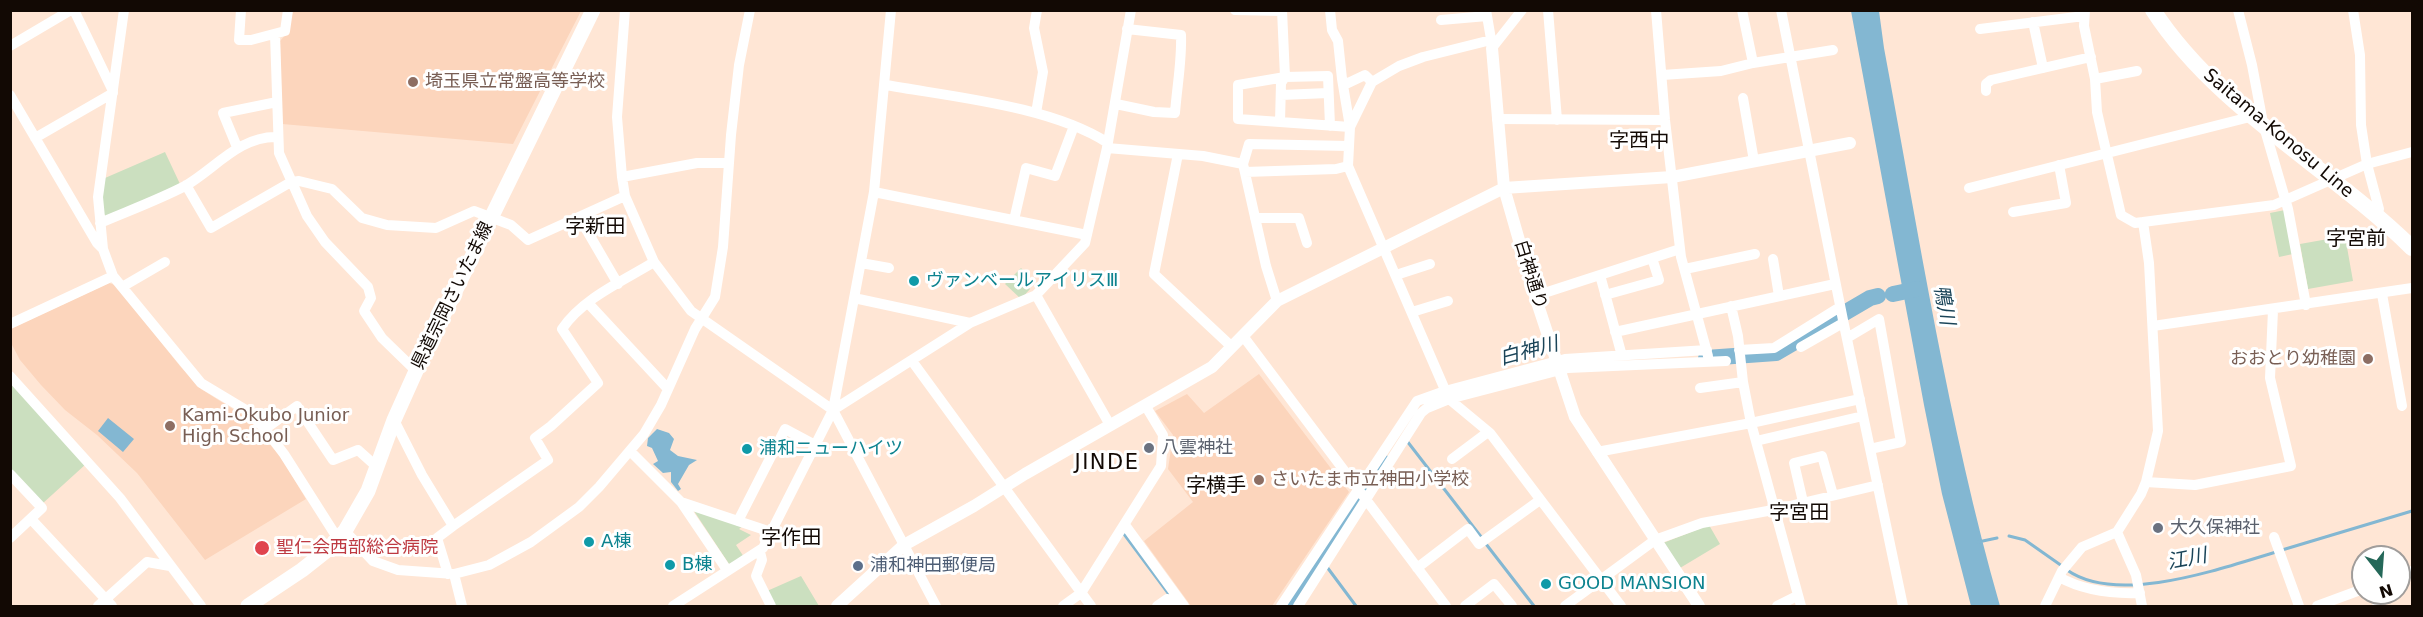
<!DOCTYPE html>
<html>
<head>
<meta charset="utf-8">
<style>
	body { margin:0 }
	#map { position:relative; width:2423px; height:617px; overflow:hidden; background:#ffe6d5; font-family:"DejaVu Sans",sans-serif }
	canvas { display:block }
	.frame { position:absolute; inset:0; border:12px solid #120904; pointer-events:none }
	.north { position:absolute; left:2351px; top:545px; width:60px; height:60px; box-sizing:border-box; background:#fff; border:2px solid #a09d9b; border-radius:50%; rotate:163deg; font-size:16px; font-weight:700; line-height:24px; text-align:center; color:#120904 }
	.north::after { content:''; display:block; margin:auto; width:21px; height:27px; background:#256859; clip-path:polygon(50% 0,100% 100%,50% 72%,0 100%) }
</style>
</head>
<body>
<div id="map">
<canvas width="2423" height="617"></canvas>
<div class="frame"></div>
<div class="north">N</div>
</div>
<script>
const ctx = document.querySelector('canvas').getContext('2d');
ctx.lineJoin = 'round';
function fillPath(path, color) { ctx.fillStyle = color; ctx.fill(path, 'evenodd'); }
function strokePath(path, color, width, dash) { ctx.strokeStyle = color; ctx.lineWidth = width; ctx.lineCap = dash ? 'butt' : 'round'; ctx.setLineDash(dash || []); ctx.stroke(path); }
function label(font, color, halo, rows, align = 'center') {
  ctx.font = font + ' "DejaVu Sans","Noto Sans JP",sans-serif'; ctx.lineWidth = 6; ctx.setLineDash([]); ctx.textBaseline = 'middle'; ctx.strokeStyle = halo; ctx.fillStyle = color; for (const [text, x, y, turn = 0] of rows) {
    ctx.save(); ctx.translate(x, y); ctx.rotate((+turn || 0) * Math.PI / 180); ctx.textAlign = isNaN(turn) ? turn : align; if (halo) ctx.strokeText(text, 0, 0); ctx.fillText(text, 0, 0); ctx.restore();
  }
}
const built = new Path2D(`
	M293 11H581L513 144 282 124 280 41 287 33Z
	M109 283 115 285 180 366 201 389 247 418 280 456 306 499 205 560 137 473 97 435 65 410 41 385 20 360 11 343 10 329Z
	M1259 374 1349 492 1272 606H1191L1144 541 1193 502 1168 469 1173 435 1155 411 1187 394 1204 413Z`);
const green = new Path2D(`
	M165 152 180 184 106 217 104 214 102 198 105 178Z
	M2285 210 2293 254 2279 257 2270 213Z
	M2345 236 2353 281 2308 289 2300 244Z
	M1021 268 1032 279 1027 284 1030 289 1021 299 1005 284Z
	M11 381 86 464 42 504 11 469Z
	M694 511 743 526 739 529 751 535 736 545 744 557 729 564Z
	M1709 525 1720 544 1680 568 1663 543Z
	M801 576 819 606H774L767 591Z`);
const water = new Path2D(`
	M1851 11H1879L1884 48C1919 235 1948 424 2000 606H1971L1942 494 1924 405Z
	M108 418 134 439 123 452 98 431Z
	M657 429 669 433 674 439 670 450 678 456 697 460 689 465 678 484 681 489 678 491 671 482V472L663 473 653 464 658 461 652 448 647 446 648 438Z`);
const stream = new Path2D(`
	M1407 441 1482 538
	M1124 534 1168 593
	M2009 536 2025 540 2062 566
	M1978 542 1997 538
	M1486 544 1534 606
	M2282 550 2412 511
	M1327 567 1356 606
	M2067 570C2118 606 2222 568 2276 552`);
const river = new Path2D(`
	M1893 294 1917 289
	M1706 358 1776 353 1870 298 1878 296
	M1288 606 1384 463`);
const minor = new Path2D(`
	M74 10 113 91
	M124 10 98 197 103 249 113 276 201 383 246 410 265 429 284 454 338 539
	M241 10 239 40H251L285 31 288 10
	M625 10 617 117 622 177 625 196 654 262 691 311 833 410 936 606
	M1235 10 1282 11
	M1330 10 1332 30 1338 41 1342 79 1346 84 1365 75 1372 82
	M1486 10 1492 45
	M1548 10 1557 120
	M1656 10 1665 120 1681 257 1708 356
	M1742 10 1753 63 1833 50
	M1781 10 1843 320 1903 606
	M2085 10 2084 26 2095 79 2097 112 2121 215 2135 223 2143 222 2149 263 2158 431 2146 482 2141 494 2117 532 2136 575 2142 606
	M2238 10 2252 65 2263 123 2288 209 2306 305
	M2353 10 2360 55 2361 125 2367 164 2379 209 2376 217
	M1441 20 1487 16
	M2033 22 2043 68
	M1980 29 2084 16
	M275 34 279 153 307 216 325 242 368 287 371 298 364 311 382 338 416 371
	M1491 40 1423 57 1399 66 1372 82 1350 127 1348 166 1449 399 1490 433 1621 606
	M10 46 71 10
	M1492 48 1522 10
	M1662 75 1721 71 1753 63
	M2095 79 2137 71
	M886 85C953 97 1051 106 1108 143
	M1986 91V84L1991 80 2091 57
	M10 95 97 243 103 249
	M1281 95 1328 93
	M1743 98 1754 161
	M1116 104 1154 112 1175 113C1177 86 1182 61 1181 35L1127 29
	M1036 113 1043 72 1034 28 1037 10
	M1497 119 1665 120
	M1280 122 1281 83 1285 77 1282 10
	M1330 126 1328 76 1285 77 1238 85V119L1350 127 1342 79
	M35 138 113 93
	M237 147 223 113 277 102
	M1107 148 1203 156 1243 164 1266 266 1277 301
	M1178 154 1154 274 1232 347
	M1243 164 1249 144 1349 146
	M1245 172 1336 169 1348 166
	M622 177 697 163H729
	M186 185 211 228 291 182 299 181 332 189 362 218 387 225 436 228 474 211 511 225 528 240 625 196
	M1969 188 2254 116
	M874 192 1087 235
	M2013 212 2066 203 2059 165
	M579 217 618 284
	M1255 218H1299L1307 243
	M1014 220 1026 168 1055 176 1074 126
	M2143 222 2274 205 2367 164 2412 152
	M100 223C128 211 158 200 185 186 215 169 239 136 277 137
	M1773 259 1779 296
	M861 263 889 268
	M1685 269 1755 254
	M1396 275 1430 264
	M1600 275 1622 356
	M122 287 165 262
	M2382 294 2402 406
	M1036 295 1110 425
	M1605 295 1659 280 1652 258
	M1535 296 1680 249
	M854 298 970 323
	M588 303 668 389
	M1731 306 1738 336 1743 382 1751 423 1801 606
	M1412 312 1448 301
	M10 324 113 276
	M2153 326 2412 288
	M1615 332 1835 284
	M1243 336 1446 606
	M1847 338 1879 319 1901 442 1870 449
	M1801 347 1843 323
	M1739 350 1774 348 1840 307
	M912 361 1091 606
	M10 376 120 498 201 606
	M1700 388 1743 382
	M833 410 970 323 1036 295 1085 243 1107 148 1131 10
	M394 420 422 475 453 526 437 538 448 574
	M265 429 297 406 333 460 358 450 377 467
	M1756 441 1863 416
	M630 451 681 502 727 570
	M1597 452 1751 423 1860 399
	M1452 459 1488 432
	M10 474 42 508 10 538
	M2146 482 2195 485 2291 466 2270 378 2273 310
	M681 502 771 532
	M1803 502 1794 463 1822 456 1833 495
	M31 519 112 606
	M738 521 785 429 815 445
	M1125 525 1184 606
	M453 526 548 460 535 438 551 426 598 383 562 329C583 298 623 281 654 262
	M345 531 373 561 398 570 454 574 489 565 531 542 579 507 599 487 644 434 661 405 695 329 715 297 723 247 731 135 739 65 750 10
	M2274 537 2299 606
	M760 552 762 560 756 576 771 606
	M1417 568 1468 529 1479 544 1540 500
	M454 574 462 606
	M2399 576 2412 571
	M2059 577C2084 591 2113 594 2140 593
	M2375 593 2378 606
	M98 606 147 562 170 566
	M673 606 763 548 833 410 874 192 891 10
	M1063 606 1081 593 1161 466 1163 435 1145 405
	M1157 606 1167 599 1172 606
	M1281 606 1417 401 1445 391 1565 359 1707 350
	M1298 606 1421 413 1427 408 1449 399 1568 368 1726 361
	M1465 606 1494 584 1512 606
	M1565 606 1655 540 1702 523 1773 510 1878 485
	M1777 606 1797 596
	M2045 606 2062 571 2082 547 2117 532
	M2317 606 2363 589`);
const tertiary = new Path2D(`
	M1492 48 1504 188 1535 296 1575 417 1699 606
	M837 606 904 545 974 506 1025 474 1212 367 1277 301 1504 188 1672 177 1850 143`);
const secondary = new Path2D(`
	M248 606 302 570 326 551 345 531 368 491 394 420 416 371 593 10`);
const primary = new Path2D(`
	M2153 10C2217 109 2330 167 2412 248`);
const markers = [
	[413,82,6,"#8d6e63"],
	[914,281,6,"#0f9aa8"],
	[2368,359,6,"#8d6e63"],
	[170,426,6,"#8d6e63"],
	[1149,448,6,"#6b7280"],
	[747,449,6,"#0f9aa8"],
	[1259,480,6,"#8d6e63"],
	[2158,528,6,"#6b7280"],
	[589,542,6,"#0f9aa8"],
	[262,548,8,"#e0444e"],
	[670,565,6,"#0f9aa8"],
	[858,566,6,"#5c6f8a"],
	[1546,584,6,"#0f9aa8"]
];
const educationNames = [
	["埼玉県立常盤高等学校",425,82],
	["おおとり幼稚園",2356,359,"right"],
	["Kami-Okubo Junior",182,416],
	["High School",182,437],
	["さいたま市立神田小学校",1271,480]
];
const streetNames = [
	["Saitama-Konosu Line",2278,134,40],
	["白神通り",1530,275,73],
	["県道宗岡さいたま線",453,296,-64]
];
const cultureNames = [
	["ヴァンベールアイリスⅢ",926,281],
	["浦和ニューハイツ",759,449],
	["A棟",601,542],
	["B棟",682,565],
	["GOOD MANSION",1558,584]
];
const worshipNames = [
	["八雲神社",1161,448],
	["大久保神社",2170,528]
];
const healthNames = [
	["聖仁会西部総合病院",276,548]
];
const serviceNames = [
	["浦和神田郵便局",870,566]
];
const neighbourhoodNames = [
	["字西中",1639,142],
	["字新田",595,228],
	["字宮前",2356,240],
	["字横手",1216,487],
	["字宮田",1799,514],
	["字作田",791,539]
];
const waterNames = [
	["鴨川",1943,305,80],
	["白神川",1529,352,-15],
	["江川",2187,560,-11]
];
const quarterNames = [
	["JINDE",1107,464]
];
fillPath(built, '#fcd5bc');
fillPath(green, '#cbdfbf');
fillPath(water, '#83b7d2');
strokePath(stream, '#83b7d2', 3);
strokePath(river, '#83b7d2', 16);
strokePath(minor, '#fff', 10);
strokePath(tertiary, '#fff', 12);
strokePath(secondary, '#fff', 15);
strokePath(primary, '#fff', 16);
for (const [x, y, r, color] of markers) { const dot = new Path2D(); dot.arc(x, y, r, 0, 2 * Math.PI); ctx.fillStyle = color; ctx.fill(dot); strokePath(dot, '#fff', 2); }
label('18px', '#785e54', '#fff', educationNames, 'left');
label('18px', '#120904', '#fff', streetNames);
label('18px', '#0d838f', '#fff', cultureNames, 'left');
label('18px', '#5b616d', '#fff', worshipNames, 'left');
label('18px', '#be3a42', '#fff', healthNames, 'left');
label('18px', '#4e5e75', '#fff', serviceNames, 'left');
label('20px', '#120904', '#fff', neighbourhoodNames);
label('italic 20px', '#1a4458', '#fff', waterNames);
ctx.letterSpacing = '1.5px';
label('21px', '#120904', '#fff', quarterNames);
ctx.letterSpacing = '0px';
</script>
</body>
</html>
